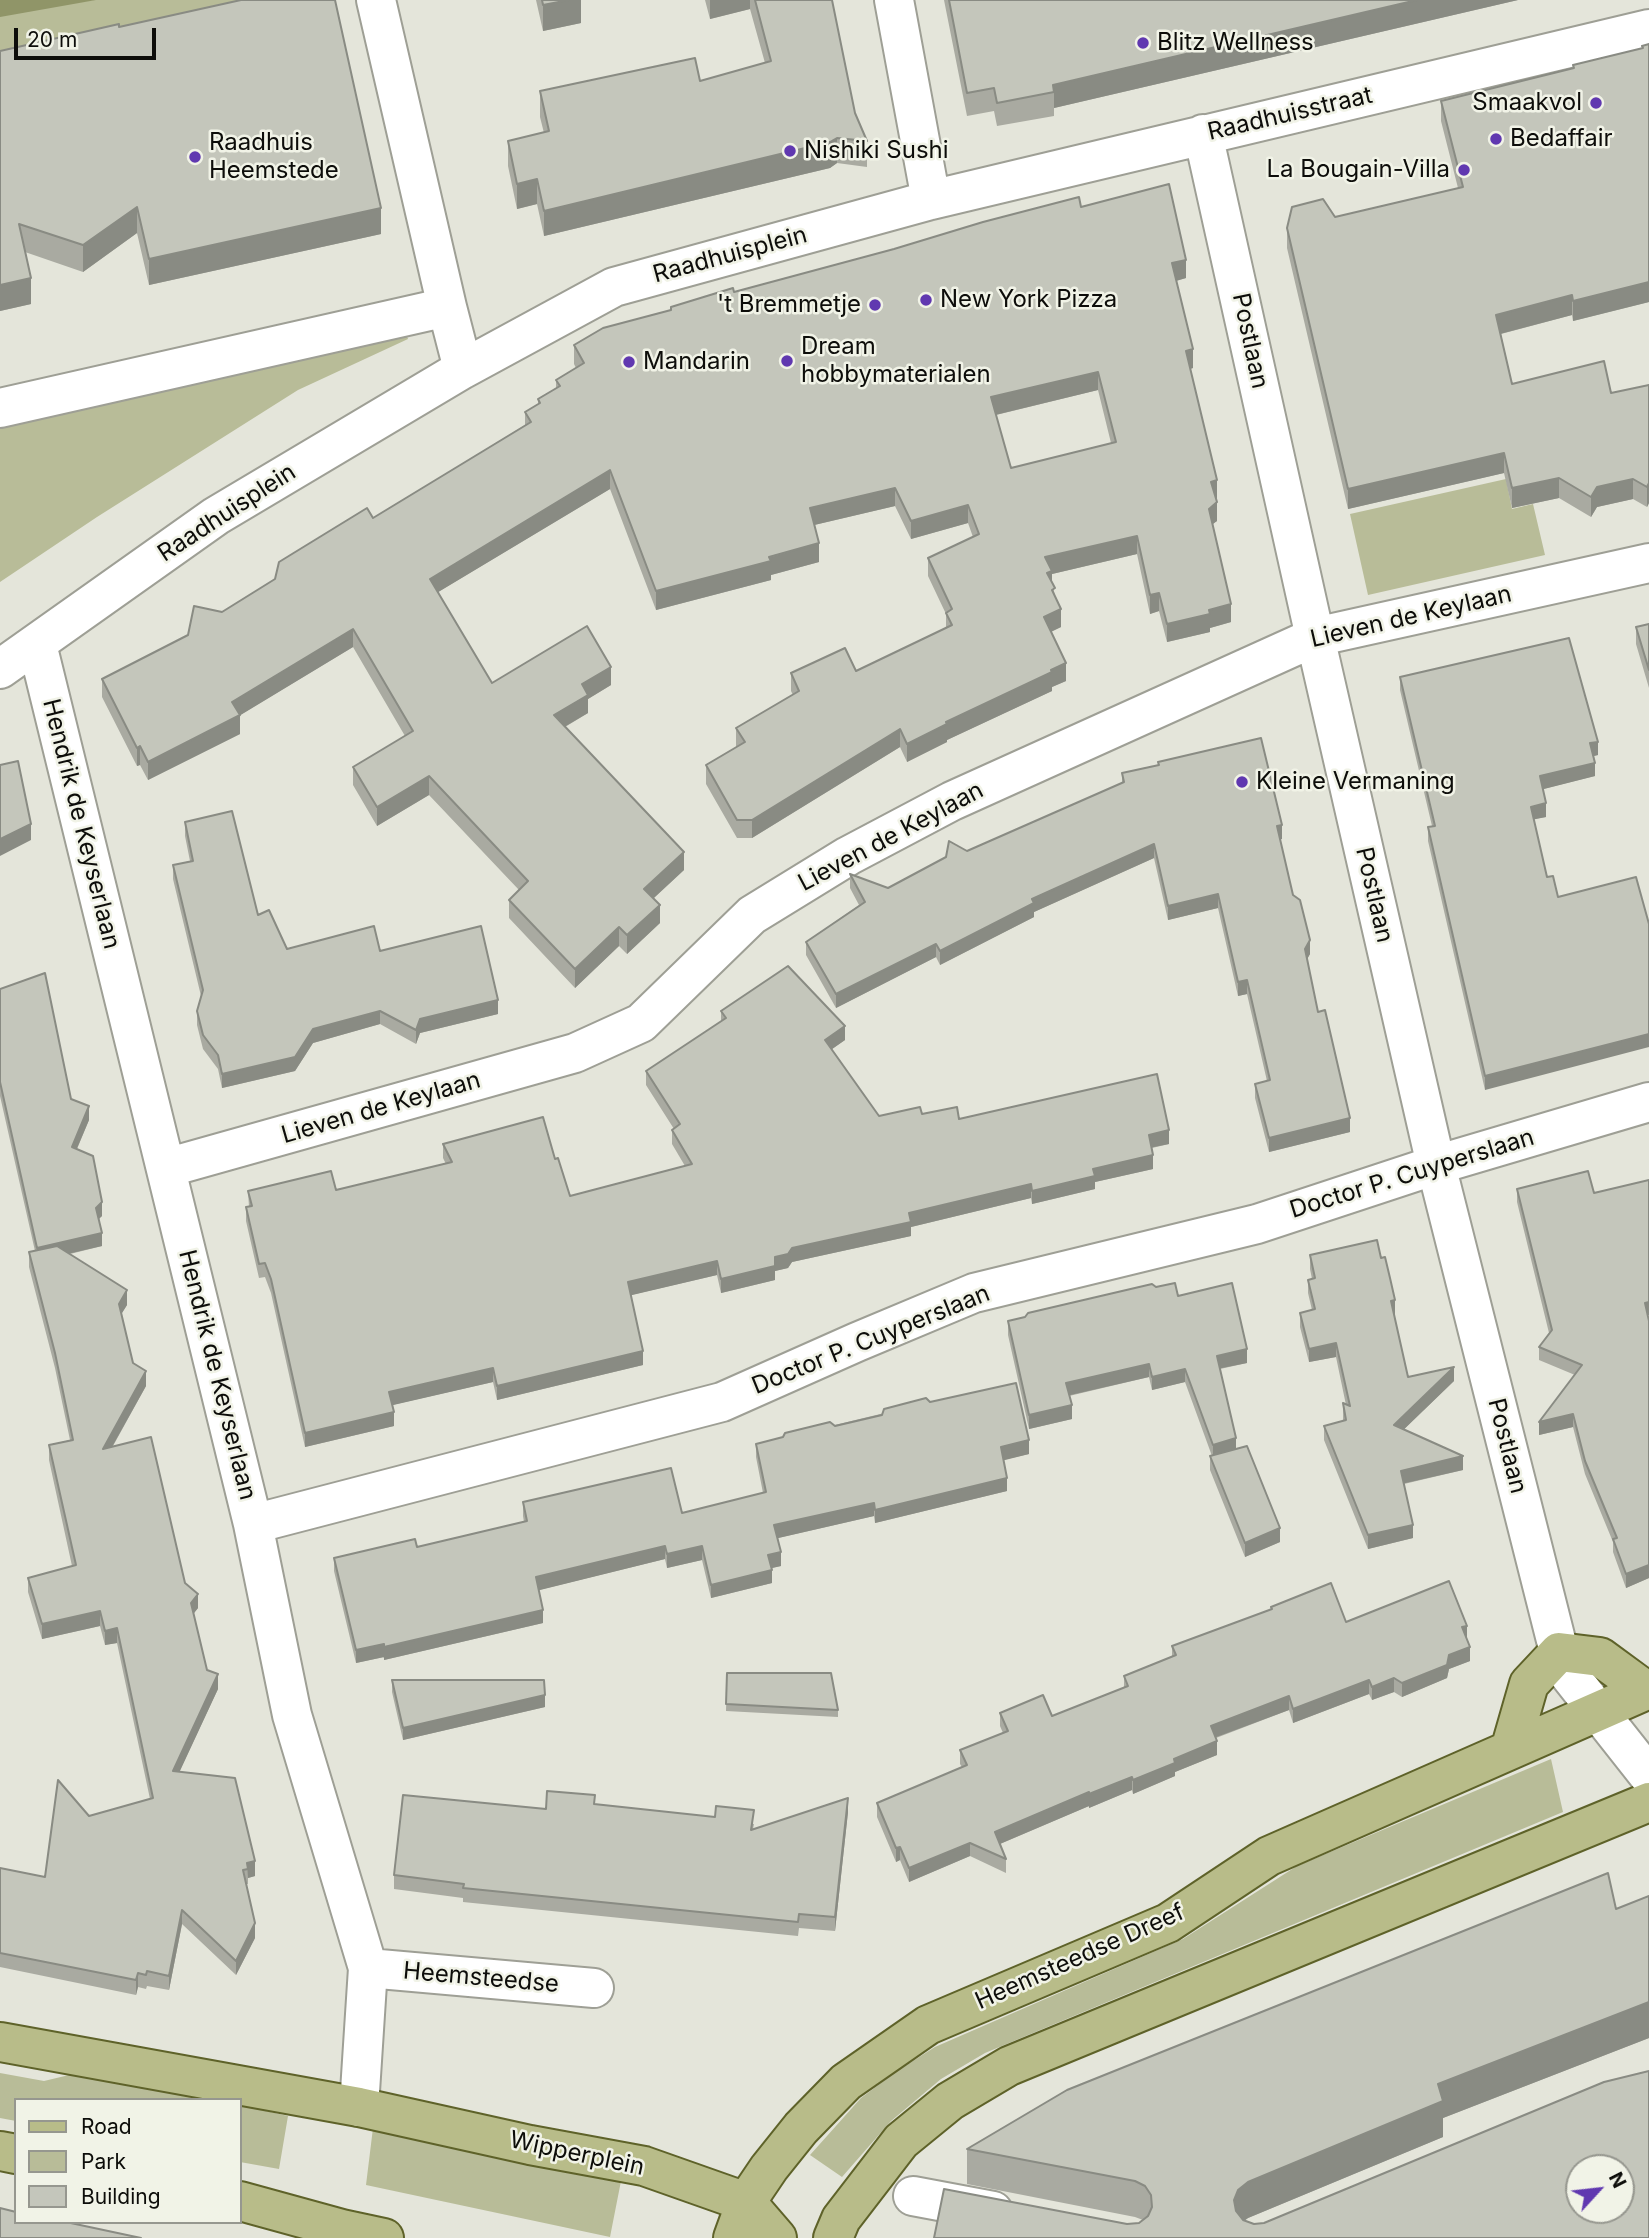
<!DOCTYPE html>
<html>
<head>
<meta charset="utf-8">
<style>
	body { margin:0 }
	#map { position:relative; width:1649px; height:2238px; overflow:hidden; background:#e4e5da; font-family:Inter,sans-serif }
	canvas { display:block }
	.legend { position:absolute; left:14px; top:2098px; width:228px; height:126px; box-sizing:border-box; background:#f1f3e7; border:2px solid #96978f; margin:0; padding:9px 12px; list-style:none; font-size:21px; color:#0d0d0a }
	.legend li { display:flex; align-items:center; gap:14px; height:35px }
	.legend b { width:35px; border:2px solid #96978f }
	.north { position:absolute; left:1565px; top:2154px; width:70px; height:70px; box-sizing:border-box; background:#f1f3e7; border:2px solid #96978f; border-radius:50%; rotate:63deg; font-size:19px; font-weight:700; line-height:28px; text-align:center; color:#0d0d0a }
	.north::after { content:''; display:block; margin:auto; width:24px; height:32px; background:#6038b0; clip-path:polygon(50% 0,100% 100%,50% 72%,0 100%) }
	.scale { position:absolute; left:14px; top:28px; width:142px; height:32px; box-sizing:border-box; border:4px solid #0d0d0a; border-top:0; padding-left:9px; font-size:21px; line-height:24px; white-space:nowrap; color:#0d0d0a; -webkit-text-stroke:5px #f1f3e7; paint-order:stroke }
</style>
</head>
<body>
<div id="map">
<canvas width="1649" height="2238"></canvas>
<ul class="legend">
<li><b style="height:9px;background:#b8bc89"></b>Road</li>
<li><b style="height:19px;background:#b8bc98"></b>Park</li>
<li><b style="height:19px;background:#c4c6bb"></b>Building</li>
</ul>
<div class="north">N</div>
<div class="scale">20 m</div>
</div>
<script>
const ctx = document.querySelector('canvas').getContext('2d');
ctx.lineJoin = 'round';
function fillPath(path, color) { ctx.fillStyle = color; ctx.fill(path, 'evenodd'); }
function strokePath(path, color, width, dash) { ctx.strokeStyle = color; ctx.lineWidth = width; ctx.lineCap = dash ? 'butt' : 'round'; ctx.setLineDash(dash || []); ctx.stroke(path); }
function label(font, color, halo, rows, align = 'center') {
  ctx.font = font + ' Inter,sans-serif'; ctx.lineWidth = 5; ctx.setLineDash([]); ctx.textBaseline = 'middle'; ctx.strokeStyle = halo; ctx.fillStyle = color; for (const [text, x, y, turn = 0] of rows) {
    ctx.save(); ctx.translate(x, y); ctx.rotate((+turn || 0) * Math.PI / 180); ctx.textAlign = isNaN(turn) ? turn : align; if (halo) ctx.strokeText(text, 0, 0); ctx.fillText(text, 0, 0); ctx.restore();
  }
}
const green = new Path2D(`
	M93 0H258L0 56V15Z
	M402 322 408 339 298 390 97 517 0 582V421Z
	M1506 479 1512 509 1533 504 1545 555 1368 595 1350 514Z
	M1551 1759 1563 1812 985 2053 941 2079 891 2121 842 2177 810 2155 861 2098 897 2071 935 2047 1183 1939 1297 1866Z
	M90 2070 217 2100H16V2121L0 2118V2073L44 2081Z
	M240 2105 288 2116 279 2169 240 2162Z
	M373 2128 621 2181 610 2237 366 2185Z`);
const water = new Path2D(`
	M0 0H96L0 17Z`);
const minor = new Path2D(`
	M376 0 447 307
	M894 0 931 200
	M1203 134 1315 637 1436 1165 1559 1652
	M0 408 447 307 463 369
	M37 644 253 1524 292 1715 368 1968 359 2107
	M0 669 216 516 463 369 614 287 931 200 1649 29
	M166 1168 575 1053 641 1023 752 915 848 856 952 801 1315 637 1649 563
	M253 1524 722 1402 857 1342 974 1293 1257 1224 1436 1165 1649 1102
	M1563 1667 1649 1776
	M368 1968 594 1988
	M913 2196 993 2211`);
const major = new Path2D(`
	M1510 1750 1529 1684 1559 1652 1600 1657 1645 1690
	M0 2042 359 2107 530 2145 644 2166 746 2202 777 2238
	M0 2151 16 2154
	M240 2201 342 2229 384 2238
	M733 2238 746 2202 769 2168 801 2128 846 2082 928 2025 1168 1923 1269 1856 1649 1689
	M833 2238 841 2219 901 2141 950 2101 1009 2066 1649 1802`);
const wall = new Path2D(`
	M536 0H581V23L543 31Z
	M705 0H832L855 113 867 141V167L837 163 830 168 544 236 537 204 517 209 508 166V141L544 133 540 117V91L700 81 765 63 750 9 710 19Z
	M944 0H1518L1054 108V116L997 126 994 111 967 116Z
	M119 27 381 234 149 285 137 233 83 272 25 252 31 304 0 311V51Z
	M1649 44V302L1573 321 1572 315 1501 334 1512 384 1611 393 1649 385V503L1647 507 1633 499 1597 507 1591 517 1559 498 1512 508 1504 473 1348 509 1287 248V228L1458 188 1441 121V101L1573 69V65L1642 48Z
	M1081 207 1186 278 1176 281 1193 368 1190 369 1217 498 1216 499 1217 521 1212 524 1231 622 1210 628V632L1167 642 1159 611 1150 614 1137 554 1052 574V581L1061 627 1051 632 1066 681 1052 687V691L947 740V742L907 762 900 747 752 838H737L706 784V765L736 747V728L793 695 791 691V673L856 671 946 628V614L928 576V558L973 537 968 523 911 539 895 506 814 525 819 562 771 575V580L656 610 610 489 438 592 492 683 611 685 588 699V713L565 727 684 870 654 898 660 923 627 954 619 946 575 988 509 918V900L519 890 429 795 377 826 353 785V767L405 736 353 647 240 715V734L148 780 140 765 137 766 102 697V679L188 635 222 612 525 425V412L538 404V399L556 388V380L576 368 574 364V345L671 310 734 292ZM1098 390 1111 443 1011 468 996 415Z
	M1649 624V688L1636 644V627Z
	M1400 677 1598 755 1593 756 1595 776 1543 789 1546 817 1534 819 1485 1090 1428 841V827L1432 826 1400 690Z
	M1158 762 1282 839H1280L1293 895 1310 954 1307 959 1318 1012 1350 1132 1269 1152 1255 1098V1084L1267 1081 1247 994 1238 996 1218 908 1168 920 1154 858 1034 912V917L940 965 936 957 836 1008 806 955V942L859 905 850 888V874L888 888 967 851 1122 783V773L1158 766Z
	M185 822 258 915 287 949 380 951 498 1014 420 1033 416 1044 380 1024 313 1043 295 1071 222 1088 218 1069 203 1049 197 1025V1011L201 996 173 879V865L190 861 185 836Z
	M0 989 71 1099 89 1120 77 1149 102 1216 99 1219 102 1246 70 1254 127 1305 121 1314 133 1363 146 1386 113 1446 198 1608 193 1614 207 1670 218 1689 179 1772 255 1876 248 1878V1884H246L255 1938 236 1975 182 1924 169 1990 147 1986 146 1989 138 1987 136 1995 0 1967V1868L45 1877 89 1816 150 1799 117 1643 105 1645 100 1626 42 1639 28 1592V1578L72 1566 49 1460V1445L70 1440 55 1368 29 1267V1252L35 1251 0 1096Z
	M721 1011 845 1040 832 1049 879 1116 922 1114 1169 1144 1152 1148 1153 1169 1095 1182V1189L1032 1204 1031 1198 911 1227V1236L792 1262 788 1268 775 1271V1280L721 1293 717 1275 631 1295 643 1365 497 1400 493 1382 392 1405 394 1426 305 1447 271 1293 265 1277 259 1278 246 1221V1207H249L248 1191 336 1190 446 1164 443 1158V1144L555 1159 570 1196 685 1166 672 1144V1130L674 1129 646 1085V1071L721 1022Z
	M1649 1180V1315H1648L1649 1321V1578L1626 1588 1613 1552V1542L1585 1474 1573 1427 1539 1435 1575 1375 1539 1360V1347L1549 1333 1517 1202V1189L1594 1193Z
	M1310 1255 1381 1258 1395 1314H1394L1408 1377 1454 1381 1403 1430 1463 1470 1404 1484 1413 1538 1368 1549 1324 1440V1426L1343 1421V1403L1346 1405 1336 1357 1309 1362 1300 1327V1313L1312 1310 1308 1293V1280L1312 1279 1310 1269Z
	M1156 1287 1178 1296 1247 1363 1220 1369 1236 1449 1280 1542 1245 1557 1210 1470V1456H1212L1185 1382 1152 1390 1149 1377 1069 1396 1072 1419 1029 1429 1008 1335V1321Z
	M930 1402 1029 1454 1003 1460 1007 1491 875 1523 874 1516 778 1538 781 1566 771 1568 772 1583 711 1598 702 1560 667 1568 665 1559 539 1590 543 1623 384 1660V1657L356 1663 334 1571V1558L417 1547 524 1522 523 1516V1502L682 1513 763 1493 756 1457V1444Z
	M1346 1622 1467 1639 1470 1661 1449 1669 1447 1678 1402 1697 1394 1692 1372 1700 1369 1694 1293 1723 1289 1710 1216 1738 1217 1755 1175 1772V1776L1133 1794 1132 1790 1089 1808V1806L1000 1844 1006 1859V1873L970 1856 909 1882 900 1860 896 1862 877 1817V1803L962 1767 960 1764V1750L1003 1733 1000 1726V1713L1052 1716 1124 1688V1676L1172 1657V1646Z
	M727 1673 838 1710V1717L726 1711Z
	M392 1680 545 1707 403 1740 392 1692Z
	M595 1805 754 1824 753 1829 848 1812 835 1931 799 1928 798 1936 463 1902V1898L394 1889V1875L546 1809Z
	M1649 1896V2038L1443 2118V2137L1248 2218 1244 2221 1254 2224 1649 2238 1127 2224 1139 2223 1143 2220 1135 2217 967 2184V2149L1616 1909Z`);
const shadedWall = new Path2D(`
	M569 0H581V23L543 31V5Z
	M710 0H750V9L710 19Z
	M1417 0H1518L1054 108V92L1053 85Z
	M837 138V163L830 168 544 236V211Z
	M537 179V204L517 209V184Z
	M137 207V233L83 272V245Z
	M381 208V234L149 285V259Z
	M1186 260V278L1172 282V263Z
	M31 278V304L0 311V285Z
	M1649 282V302L1573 321V301Z
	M1572 295V315L1496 335V315Z
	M1193 349V368L1186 370V351Z
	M1098 372V390L991 416V397Z
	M1504 453V473L1348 509V489Z
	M610 470V489L430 597V579Z
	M1559 478V498L1512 508V488Z
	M1633 479V499L1597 507 1591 517V497L1597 487Z
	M1217 480V498L1211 500V482Z
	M1649 483V503L1647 507V487Z
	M895 488V506L810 526V508Z
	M1217 502V521L1209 527V509Z
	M968 505V523L911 539V521Z
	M1137 536V554L1052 574V589L1047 592 1045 557Z
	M819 543V562L771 575V580L656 610V591Z
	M1159 593V611L1150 614V595Z
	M1231 604V622L1210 628V632L1167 642V624L1209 610Z
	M1061 609V627L1044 635V617Z
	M353 629V647L239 716 240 715V734L148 780V762L232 702Z
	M1066 663V681L1052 687V691L947 740V742L907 762V744L946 722Z
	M611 667V685L588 699V713L554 733V715L582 684Z
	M900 729V747L752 838V820Z
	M1598 742V755L1590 757V743Z
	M140 746V765L137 766V748Z
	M1595 763V776L1540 790V776Z
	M429 776V795L377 826V807Z
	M1546 803V817L1531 820V807Z
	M31 824V840L0 856V839Z
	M1282 825V839L1277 840V826Z
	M1154 844V858L1034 912V917L940 965V951L1032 899Z
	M684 852V870L644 907V889Z
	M1218 894V908L1168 920V906Z
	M660 905V923L627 954V935Z
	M619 927V946L575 988V969Z
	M1310 940V954L1305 963V949Z
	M936 944V957L836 1008V994Z
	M1247 980V994L1238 996V982Z
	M498 1000V1014L420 1033 416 1044V1030L420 1019Z
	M380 1011V1024L313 1043 295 1071 222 1088V1074L313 1029Z
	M845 1026V1040L825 1054V1040Z
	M1649 1034V1047L1485 1090V1076Z
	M89 1106V1120L72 1160V1147Z
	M1350 1118V1132L1269 1152V1138Z
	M1169 1130V1144L1149 1148V1135Z
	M1153 1155V1169L1095 1182V1189L1032 1204V1191L1093 1169Z
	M1031 1184V1198L911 1227V1236L792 1262 788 1268 775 1271V1280L721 1293V1279L775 1257 792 1248 909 1213Z
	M102 1202V1216L96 1221V1208Z
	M102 1233V1246L37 1261V1248Z
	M717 1261V1275L628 1296V1282Z
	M127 1290V1305L119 1318V1304Z
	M1395 1300V1314L1391 1315V1301Z
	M1649 1302V1315L1645 1316V1303Z
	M1336 1343V1357L1309 1362V1349Z
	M1247 1349V1363L1217 1369V1356Z
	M643 1351V1365L497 1400V1386Z
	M1149 1364V1377L1066 1396V1383Z
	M1454 1367V1381L1394 1439V1425Z
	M493 1368V1382L389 1406V1392Z
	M1185 1369V1382L1152 1390V1377Z
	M146 1371V1386L103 1463V1449Z
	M1072 1405V1419L1029 1429V1415Z
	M394 1412V1426L305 1447V1433Z
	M1573 1414V1427L1539 1435V1422Z
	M1236 1438V1452L1213 1459V1445Z
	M1029 1440V1454L1001 1461V1447Z
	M1463 1456V1470L1401 1484V1471Z
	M1007 1478V1491L875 1523V1510Z
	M874 1503V1516L774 1539V1525Z
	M1413 1525V1538L1368 1549V1535Z
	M1280 1528V1542L1245 1557V1543Z
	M665 1546V1559L536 1591V1577Z
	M702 1546V1560L667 1568V1554Z
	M781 1552V1566L768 1569V1555Z
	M1649 1565V1578L1626 1588V1574Z
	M772 1570V1583L711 1598V1585Z
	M198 1594V1608L191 1617V1603Z
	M543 1610V1623L384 1660V1647Z
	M100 1611V1626L42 1639V1624Z
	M1467 1626V1639L1462 1627Z
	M117 1628V1643L105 1645V1631Z
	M384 1644V1657L356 1663V1650Z
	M1470 1647V1661L1449 1669 1447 1678 1402 1697V1683L1449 1655Z
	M218 1674V1689L173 1786V1771Z
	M1394 1678V1692L1372 1700V1687Z
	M1369 1680V1694L1293 1723V1709Z
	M545 1695V1707L403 1740V1728Z
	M1289 1696V1710L1211 1739V1726Z
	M1217 1741V1755L1175 1772V1776L1133 1794V1780L1174 1759Z
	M1132 1777V1790L1089 1808V1794Z
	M1089 1792V1806L995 1846V1832Z
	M848 1798V1812L835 1931V1917Z
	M970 1843V1856L909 1882V1868Z
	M900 1847V1860L896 1862V1848Z
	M255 1861V1876L248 1878 247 1863Z
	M182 1910V1924L169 1990V1976Z
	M255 1923V1938L236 1975V1961Z
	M138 1973V1987L136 1995V1980Z
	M1649 2002V2038L1443 2118V2137L1248 2218 1238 2225 1234 2200 1238 2190 1248 2182 1438 2084Z`);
const building = new Path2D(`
	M241 0H335L381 208 149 259 137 207 83 245 19 224 31 278 0 285V51L119 24V27Z
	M542 0H569L543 5Z
	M755 0H832L855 113 867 141 837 138 830 142 544 211 537 179 517 184 508 141 549 131 540 91 695 58 700 81 771 61Z
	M949 0H1417L1053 85 1054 92 997 103 994 88 967 93Z
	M1649 44V282L1573 301 1572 295 1496 315 1512 384 1604 361 1611 393 1649 385V483L1647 487 1633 479 1597 487 1591 497 1559 478 1512 488 1504 453 1348 489 1287 228 1292 207 1323 199 1335 217 1463 187 1441 101 1574 68 1573 65 1643 48 1642 46Z
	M1169 184 1186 260 1172 263 1193 349 1186 351 1217 480 1211 482 1217 502 1209 509 1231 604 1209 610 1210 614 1167 624 1159 593 1150 595 1137 536 1045 557 1052 571 1047 573 1055 588 1052 590 1061 609 1044 617 1066 663 1051 670 1052 672 946 722 947 724 907 744 900 729 752 820H737L706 765 745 742 736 728 799 691 791 673 845 648 856 671 952 625 946 613 952 609 928 558 979 534 968 505 911 521 895 488 810 508 819 543 769 557 771 561 656 591 610 470 430 579 492 683 587 626 611 667 582 684 588 695 554 715 684 852 644 889 660 905 627 935 619 927 575 969 509 900 528 881 429 776 377 807 353 767 413 731 353 629 232 702 240 715 148 762 140 746 137 748 102 679 188 635 194 606 222 612 275 579 279 562 292 554 367 508 373 518 531 422 525 412 540 403 538 399 560 386 556 380 584 363 574 345 603 328 671 310V307L733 288 734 292 894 249 983 222 1079 197 1081 207ZM1098 372 1116 442 1011 468 991 397Z
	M1649 624V670L1636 627Z
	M1569 638 1598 742 1590 743 1595 763 1540 776 1546 803 1531 807 1547 877 1553 876 1558 897 1636 877 1649 924V1034L1485 1076 1428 827 1435 826 1400 677Z
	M1261 738 1282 825 1277 826 1293 895 1300 900 1310 940 1305 949 1318 1012 1325 1010 1350 1118 1269 1138 1255 1084 1270 1080 1247 980 1238 982 1218 894 1168 906 1154 844 1032 899 1034 903 940 951 936 944 836 994 806 942 865 902 850 874 888 888 946 857 949 841 967 851 1124 782 1122 773 1159 765 1158 762Z
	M18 761 31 824 0 839V765Z
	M232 811 258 915 269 910 287 949 374 926 380 951 481 926 498 1000 420 1019 416 1030 380 1011 313 1029 295 1057 222 1074 218 1055 203 1035 197 1011 203 990 173 865 193 861 185 822Z
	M788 966 845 1026 825 1040 879 1116 920 1107 922 1114 957 1107 959 1119 1157 1074 1169 1130 1149 1135 1153 1155 1093 1169 1095 1176 1032 1191 1031 1184 909 1213 911 1222 792 1248 788 1254 775 1257V1266L721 1279 717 1261 628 1282 643 1351 497 1386 493 1368 389 1392 394 1412 305 1433 271 1279 265 1263 259 1264 246 1207 252 1206 248 1191 331 1171 336 1190 452 1162 443 1144 543 1117 555 1159 558 1158 570 1196 692 1164 672 1130 680 1124 646 1071 726 1018 721 1011Z
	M45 973 71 1099 89 1106 72 1147 93 1156 102 1202 96 1208 102 1233 37 1248 0 1082V989Z
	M1588 1171 1594 1193 1649 1180V1302L1645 1303 1649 1321V1565L1626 1574 1613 1539 1617 1538 1585 1461 1573 1414 1539 1422 1582 1365 1539 1347 1552 1330 1517 1189Z
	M1377 1240 1381 1258 1385 1257 1390 1278 1395 1300 1391 1301 1408 1377 1454 1367 1394 1425 1463 1456 1401 1471 1413 1525 1368 1535 1324 1426 1346 1420 1343 1403 1350 1406 1336 1343 1309 1349 1300 1313 1315 1309 1308 1280 1315 1278 1310 1255Z
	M57 1246 127 1290 119 1304 133 1363 146 1371 103 1449 151 1437 185 1583 198 1594 191 1603 207 1670 218 1674 173 1771 235 1778 255 1861 247 1863 248 1869 243 1870 255 1923 236 1961 182 1910 169 1976 147 1971 146 1975 138 1973 136 1980 0 1953V1868L45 1877 58 1780 89 1816 153 1798 117 1628 105 1631 100 1611 42 1624 28 1578 76 1565 49 1445 73 1440 55 1353 29 1252Z
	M1175 1283 1178 1296 1232 1283 1247 1349 1217 1356 1236 1438 1213 1445 1185 1369 1152 1377 1149 1364 1066 1383 1072 1405 1029 1415 1008 1321 1025 1317 1028 1313 1152 1284 1156 1287Z
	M1016 1383 1029 1440 1001 1447 1007 1478 875 1510 874 1503 774 1525 781 1552 768 1555 772 1570 711 1585 702 1546 667 1554 665 1546 536 1577 543 1610 384 1647V1644L356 1650 334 1558 415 1539 417 1547 527 1521 523 1502 671 1468 682 1513 766 1492 756 1444 783 1437 785 1433 830 1422 835 1426 882 1415 884 1409 926 1398 930 1402Z
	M1247 1446 1280 1528 1245 1543 1210 1456Z
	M1449 1581 1467 1626 1462 1627 1470 1647 1449 1655 1447 1665 1402 1683 1394 1678 1372 1687 1369 1680 1293 1709 1289 1696 1211 1726 1217 1741 1174 1759 1175 1763 1133 1780 1132 1777 1089 1794V1792L995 1832 1006 1859 970 1843 909 1868 900 1847 896 1848 877 1803 967 1765 960 1750 1008 1731 1000 1713 1043 1695 1052 1716 1128 1686 1124 1676 1176 1655 1172 1646 1272 1609 1271 1607 1331 1583 1346 1622Z
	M727 1673H831L838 1710 726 1704Z
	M392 1680H544L545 1695 403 1728Z
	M547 1791 595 1795 594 1804 715 1817 716 1806 754 1810 751 1830 848 1798 835 1917 799 1914 798 1922 463 1888 464 1884 394 1875 403 1795 546 1809Z
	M1608 1873 1616 1909 1649 1896V2002L1438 2084 1443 2101 1248 2182 1238 2190 1234 2200 1236 2211 1243 2220 1254 2224 1264 2223 1604 2082 1649 2071V2238H934L944 2189 1127 2224 1139 2223 1148 2216 1152 2207 1151 2195 1145 2186 1135 2181 967 2149 1067 2090ZM1579 2168H1621V2210H1579Z
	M0 2208 16 2212V2222H66L141 2238H0Z`);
const markers = [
	[1143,43,7,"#6038b0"],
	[1596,103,7,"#6038b0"],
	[1496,139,7,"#6038b0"],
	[790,151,7,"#6038b0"],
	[195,157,7,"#6038b0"],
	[1464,170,7,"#6038b0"],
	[926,300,7,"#6038b0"],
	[875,305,7,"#6038b0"],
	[787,361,7,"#6038b0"],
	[629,362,7,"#6038b0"],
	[1242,782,7,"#6038b0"]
];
const poiNames = [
	["Blitz Wellness",1157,43],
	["Smaakvol",1582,103,"right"],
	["Bedaffair",1510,139],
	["Raadhuis",209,143],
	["Heemstede",209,171],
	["Nishiki Sushi",804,151],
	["La Bougain-Villa",1450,170,"right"],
	["New York Pizza",940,300],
	["'t Bremmetje",861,305,"right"],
	["Dream",801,347],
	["hobbymaterialen",801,375],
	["Mandarin",643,362],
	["Kleine Vermaning",1256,782]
];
const streetNames = [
	["Raadhuisstraat",1290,114,-13],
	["Raadhuisplein",730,255,-15],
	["Postlaan",1250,341,78],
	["Raadhuisplein",227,513,-33],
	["Lieven de Keylaan",1411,617,-13],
	["Hendrik de Keyserlaan",81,824,76],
	["Lieven de Keylaan",891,837,-28],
	["Postlaan",1374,895,77],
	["Lieven de Keylaan",381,1108,-16],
	["Doctor P. Cuyperslaan",1412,1174,-17],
	["Doctor P. Cuyperslaan",871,1340,-22],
	["Hendrik de Keyserlaan",217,1375,76],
	["Postlaan",1507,1446,76],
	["Heemsteedse Dreef",1080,1957,-24],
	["Heemsteedse",481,1978,5],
	["Wipperplein",577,2154,12]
];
fillPath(green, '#b8bc98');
fillPath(water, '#909568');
strokePath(minor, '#9e9f95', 42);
strokePath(major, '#5e6229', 42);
strokePath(minor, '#fff', 38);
strokePath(major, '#b8bc89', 38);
fillPath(wall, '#a9aaa1');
fillPath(shadedWall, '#898b83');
fillPath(building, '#c4c6bb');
strokePath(building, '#898b83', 2);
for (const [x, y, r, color] of markers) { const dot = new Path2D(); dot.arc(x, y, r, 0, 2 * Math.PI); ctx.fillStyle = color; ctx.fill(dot); strokePath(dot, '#f1f3e7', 2.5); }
label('24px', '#0d0d0a', '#f1f3e7', poiNames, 'left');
label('24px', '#0d0d0a', '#f1f3e7', streetNames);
</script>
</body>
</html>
